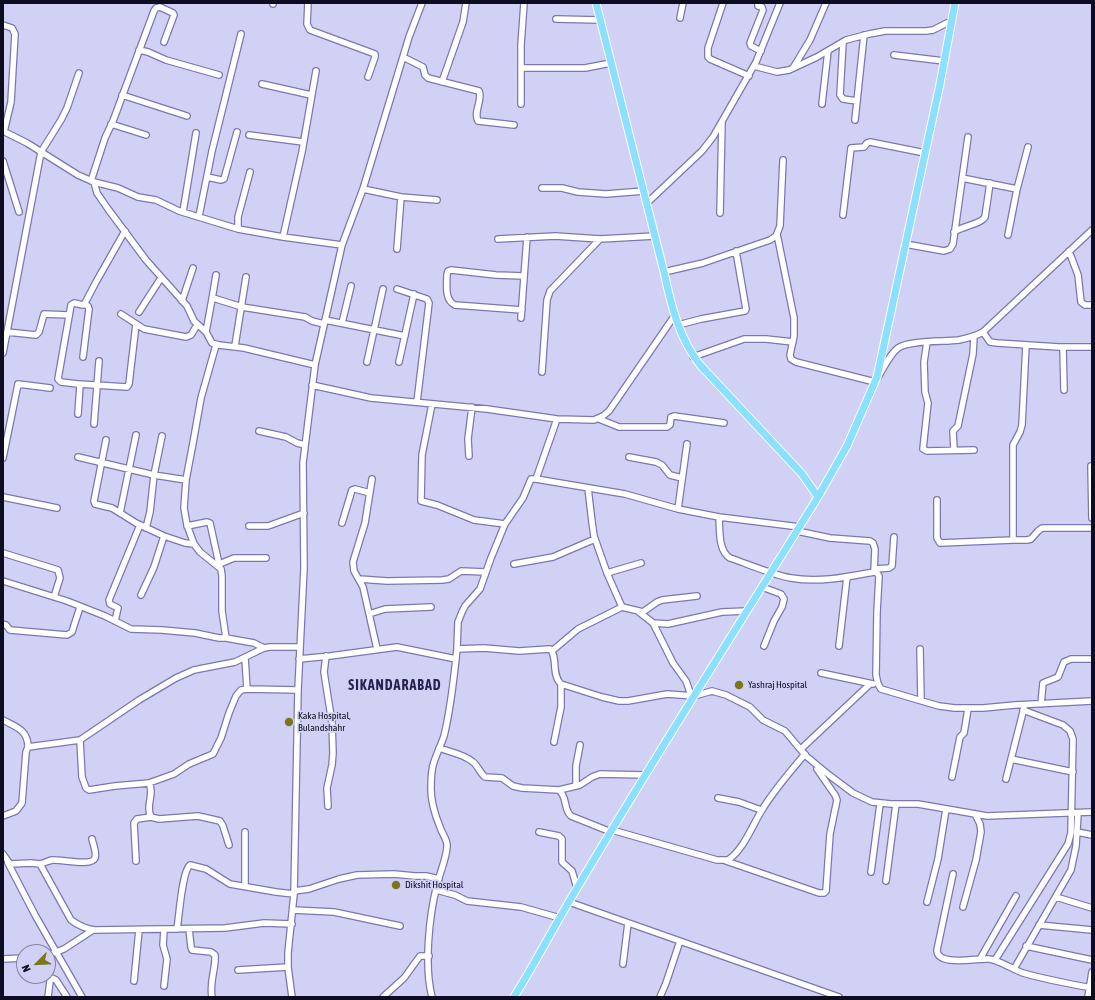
<!DOCTYPE html>
<html>
<head>
<meta charset="utf-8">
<style>
	body { margin:0 }
	#map { position:relative; width:1095px; height:1000px; overflow:hidden; background:#d1d1f6; font-family:"Asap Condensed",sans-serif }
	canvas { display:block }
	.frame { position:absolute; inset:0; border:4px solid #0e0c20; pointer-events:none }
	.north { position:absolute; left:16px; top:944px; width:40px; height:40px; box-sizing:border-box; background:#d1d1f6; border:1px solid #8382a0; border-radius:50%; rotate:246deg; font-size:11px; font-weight:700; line-height:16px; text-align:center; color:#0e0c20 }
	.north::after { content:''; display:block; margin:auto; width:14px; height:18px; background:#7c761b; clip-path:polygon(50% 0,100% 100%,50% 72%,0 100%) }
</style>
</head>
<body>
<div id="map">
<canvas width="1095" height="1000"></canvas>
<div class="frame"></div>
<div class="north">N</div>
</div>
<script>
const ctx = document.querySelector('canvas').getContext('2d');
ctx.lineJoin = 'round';
function strokePath(path, color, width, dash) { ctx.strokeStyle = color; ctx.lineWidth = width; ctx.lineCap = dash ? 'butt' : 'round'; ctx.setLineDash(dash || []); ctx.stroke(path); }
function label(font, color, halo, rows, align = 'center') {
  ctx.font = font + ' "Asap Condensed",sans-serif'; ctx.lineWidth = 3.5; ctx.setLineDash([]); ctx.textBaseline = 'middle'; ctx.strokeStyle = halo; ctx.fillStyle = color; for (const [text, x, y, turn = 0] of rows) {
    ctx.save(); ctx.translate(x, y); ctx.rotate((+turn || 0) * Math.PI / 180); ctx.textAlign = isNaN(turn) ? turn : align; if (halo) ctx.strokeText(text, 0, 0); ctx.fillText(text, 0, 0); ctx.restore();
  }
}
const minor = new Path2D(`
	M308 3 307 24 310 30 375 54V57L368 77
	M723 3 708 48V57L710 59 749 76
	M758 3V6L762 7 763 10 750 43 751 46 761 51
	M273 4V3
	M680 18 683 3
	M556 19 600 20
	M3 25 12 28 15 34 11 102 4 132
	M843 42 840 95 843 99 857 101
	M139 50 148 52 166 60 219 75
	M894 55 944 61
	M403 57 423 67 425 75 428 78 479 91C483 101 473 111 478 121L514 125
	M754 66 777 72 789 70 817 57 846 40 869 34 885 31H926L933 30 951 21
	M521 68H585L611 63
	M793 68 810 40 826 3
	M442 82 463 22 466 3
	M262 84 311 95
	M122 95 187 116
	M521 104V45L524 3
	M822 104 828 51
	M855 120 864 35
	M111 124 146 135
	M3 131 27 143 78 175 94 182 118 188 138 197 156 200 179 211 238 229 283 237 342 245
	M249 135 303 142
	M3 161 19 212
	M207 177 221 180 224 179 237 132
	M962 178 1017 189 1008 235
	M91 181 105 138 113 121 154 11 156 8 160 7 173 13 174 15 164 42
	M94 182 97 193 108 209 146 260 187 306 194 321 206 332 212 343 219 345 244 348 315 365
	M542 188H562L578 192 606 194 644 191
	M363 189 401 197 437 200
	M1017 189 1028 147
	M647 203 702 151 713 137 756 62 780 3
	M183 212 196 133
	M720 213 722 122
	M843 215 851 148 864 147 867 143 870 142 925 153
	M199 216 212 151 241 34
	M238 229V217L250 172
	M954 232C963 226 981 224 985 217L990 183
	M777 234 794 318V336L790 355 791 359 796 362 875 382
	M283 237 302 152 316 71
	M498 239 555 236 600 239 655 236
	M905 244 944 251 950 249 953 244 968 137
	M397 249 401 197
	M1069 251 1078 275 1081 302 1085 305H1092
	M664 272 703 263 770 240 776 236 780 226 783 160
	M397 289 427 299 429 303 417 402
	M212 299 216 275
	M182 301 193 268
	M522 310 455 305C444 300 447 284 447 274L448 271 451 270 496 275 524 276
	M139 312 161 278
	M121 314 144 329 186 337 191 335 197 325
	M521 318 527 237
	M325 320 405 336
	M342 323 351 286
	M678 325 701 319 745 311 746 309 736 251
	M7 332 36 335 39 332 44 314 69 315
	M206 332 212 299 213 298 242 307 305 317 312 321 324 324
	M983 332 990 342 997 343 1059 347H1092
	M927 342 924 362 925 392 928 403 923 449 927 451 974 450
	M216 345 201 398 193 443 186 480 184 508 187 525 194 544 200 552 221 569 222 576V611L226 638 254 643 264 648
	M235 346 246 277
	M1063 347 1064 390
	M3 353 41 152 61 120 67 108 79 73
	M83 357 89 309 88 306 84 304
	M693 357 744 339H766L793 342
	M367 362 383 289
	M399 362 414 294
	M542 372 547 300 550 291 600 239
	M878 377C884 368 889 355 898 348 909 340 945 342 959 340 968 338 976 336 983 332L1092 230
	M79 384 127 387 129 384 136 324
	M312 385 371 398 487 409 557 419 594 420 603 416 609 411 675 315
	M432 404 422 455 421 501 437 505 474 520 505 524
	M78 414 80 385 78 384 61 382 58 379 71 305 74 303 83 305 85 303 96 282 125 231
	M557 419 536 479 625 494 678 509 719 517 800 527
	M599 419 619 427H667L670 425 671 417 674 416 724 423
	M94 424 99 361
	M259 431 286 437 297 443 305 445
	M106 440 94 501 95 504 112 508 136 523 164 536 185 543 194 544
	M954 450 953 431 958 426 973 354 974 336
	M469 456 468 439 472 407
	M78 457 154 475 186 480
	M629 457 656 462 662 465 670 475 682 478
	M3 458 18 384 50 388
	M1091 466 1092 518
	M372 479 365 523 353 562 354 571 363 587 377 649
	M536 479H531L523 498 505 524 491 558 480 589 465 606 462 612 458 622 457 649 484 648 519 651 550 649C558 656 551 675 561 684L602 697 619 701H628L667 694 694 696 712 691 726 695 750 707 763 720 785 731 806 756 829 775 853 793 872 802 891 804H918L987 816 1092 812
	M3 497 57 508
	M937 500V538L940 543 1013 540H1027L1031 539 1038 531 1042 528H1092
	M678 509 687 444
	M120 513 136 435
	M719 517C720 530 718 551 730 558 748 564 773 575 791 578 819 583 847 577 874 572L877 573 879 576 877 612 876 675 878 684 881 689 939 706 955 708H983L1015 705 1092 701
	M342 523 352 490 355 489 370 493
	M187 526 207 522 210 523 219 564
	M249 526H268L304 513
	M146 528 150 512 154 475 162 436
	M797 531 830 538 870 541 873 543 875 549 874 572
	M1013 540V445L1020 432 1022 425 1026 345
	M3 553 58 570 60 578 54 597
	M514 564 553 557 595 539
	M217 565 234 558H266
	M874 569 889 568 892 566 894 537
	M607 573 641 563
	M359 579 387 581 442 580 449 579 461 571 486 572
	M3 581 67 601 105 616 131 629 162 630 195 633 219 638H226
	M762 587 781 594 784 599 782 607 774 621 764 646
	M141 595 154 567 164 536
	M622 607 643 612 657 602 662 600 697 596
	M639 612 653 623 673 663 686 681 691 695
	M369 614 385 609 431 607
	M115 621 118 608 110 604 109 600 140 525
	M653 623 668 624 722 612 747 611
	M3 624 6 625 10 630 67 635 72 632 80 607
	M839 646 847 577
	M920 649 921 700
	M552 651 578 629 622 607 607 573 594 536 592 522 588 488
	M326 656 324 672 332 723 333 753 332 765 327 788 328 806
	M245 658 247 689
	M299 659 330 656 397 647 456 659
	M821 673 873 684
	M1041 704 1043 683 1058 677 1064 662 1071 659H1092
	M3 720C16 727 28 730 28 747
	M80 740 82 777 86 788 89 790 115 786 149 783C155 794 145 806 151 817L159 819 198 816 220 821 223 826 229 845
	M554 742 561 707V684
	M439 748C450 752 464 754 473 762 478 766 480 773 485 777L502 778 513 786 522 788 559 790C568 798 563 809 571 816L611 832
	M801 749 870 684
	M1011 759 1073 772
	M952 777 960 737 964 733 968 709
	M1006 779 1024 708
	M149 783 174 774 189 764 213 754 221 738 229 713 236 696 241 690 247 689 298 690
	M576 786V766L580 745
	M559 790 580 785 592 777 600 774 645 775
	M718 798 739 802 761 810
	M3 816 16 811 22 803 26 752 28 747 80 740 139 700 176 678 194 670 235 662 264 648 270 647H299
	M612 830 717 860H728C744 849 752 826 762 810 774 790 790 772 805 754
	M245 832V886
	M539 832 559 836 562 839V862L572 871 577 888
	M1077 832 1092 835
	M3 854 10 864 31 863 40 864 71 920C79 926 86 929 95 930L225 928 264 923 292 924
	M136 861 134 823 137 819 151 817
	M726 861 819 893H824L826 891 830 834 837 800 835 795 817 769
	M8 863 35 915 82 997
	M40 864C44 863 48 861 52 860 61 859 92 867 95 858 97 853 93 844 92 839
	M871 872 880 804
	M953 874 937 950C937 967 977 958 989 959 999 960 1012 969 1023 973 1044 979 1070 984 1092 988
	M886 881 896 804
	M436 890 455 895 467 901 521 907 560 918
	M294 891 309 889 339 879 357 875 394 874 415 876H426L439 879
	M1056 897 1092 908
	M569 902 839 997
	M927 902 938 859 946 809
	M963 907 976 860 981 832 980 824 975 814
	M293 910 334 912 400 926
	M1039 925 1092 930
	M177 929C179 918 182 871 190 865L206 869 230 884 276 892 294 894
	M189 929 191 947 192 950 211 952 215 955C216 970 209 981 212 997
	M164 930 163 945 167 959 164 986
	M1026 946 1092 960
	M48 955 64 949 93 930
	M3 959 24 958
	M980 959 1016 896
	M995 960 1068 844 1071 833 1073 739 1070 731 1063 725 1023 710
	M623 964 628 923
	M1014 969 1071 870 1076 846 1078 813
	M238 970 288 967
	M134 981 139 930
	M48 997 50 981 52 978 56 980 67 997
	M292 997 288 967V953L294 894 298 690 304 568 303 463 315 365 342 245 363 189 409 37 422 3
	M383 997 404 978 420 956H429
	M432 997C424 966 429 916 437 885 440 872 446 860 447 847 448 840 442 834 440 827 435 815 431 802 431 789 431 780 431 770 434 762 437 753 441 745 444 736 451 708 454 678 457 649
	M660 997 666 983 680 941
	M1088 997 1092 972`);
const major = new Path2D(`
	M818 497 847 446 877 377 940 84 955 3
	M514 997C534 965 551 932 570 900 650 764 735 631 818 497L802 474 701 366C679 339 671 305 664 272L596 3`);
const markers = [
	[739,685,5,"#7c761b"],
	[289,722,5,"#7c761b"],
	[396,885,5,"#7c761b"]
];
const poiNames = [
	["Yashraj Hospital",748,685],
	["Kaka Hospital,",298,716],
	["Bulandshahr",298,728],
	["Dikshit Hospital",405,885]
];
const districtNames = [
	["SIKANDARABAD",395,686]
];
strokePath(minor, '#7a78af', 8);
strokePath(major, '#fff', 9);
strokePath(minor, '#fff', 5.5);
strokePath(major, '#8be0fe', 7);
for (const [x, y, r, color] of markers) { const dot = new Path2D(); dot.arc(x, y, r, 0, 2 * Math.PI); ctx.fillStyle = color; ctx.fill(dot); strokePath(dot, '#d1d1f6', 1.5); }
label('10px', '#0e0c20', '#d1d1f6', poiNames, 'left');
ctx.letterSpacing = '1px';
label('bold 14px', '#282252', '#d1d1f6', districtNames);
ctx.letterSpacing = '0px';
</script>
</body>
</html>
